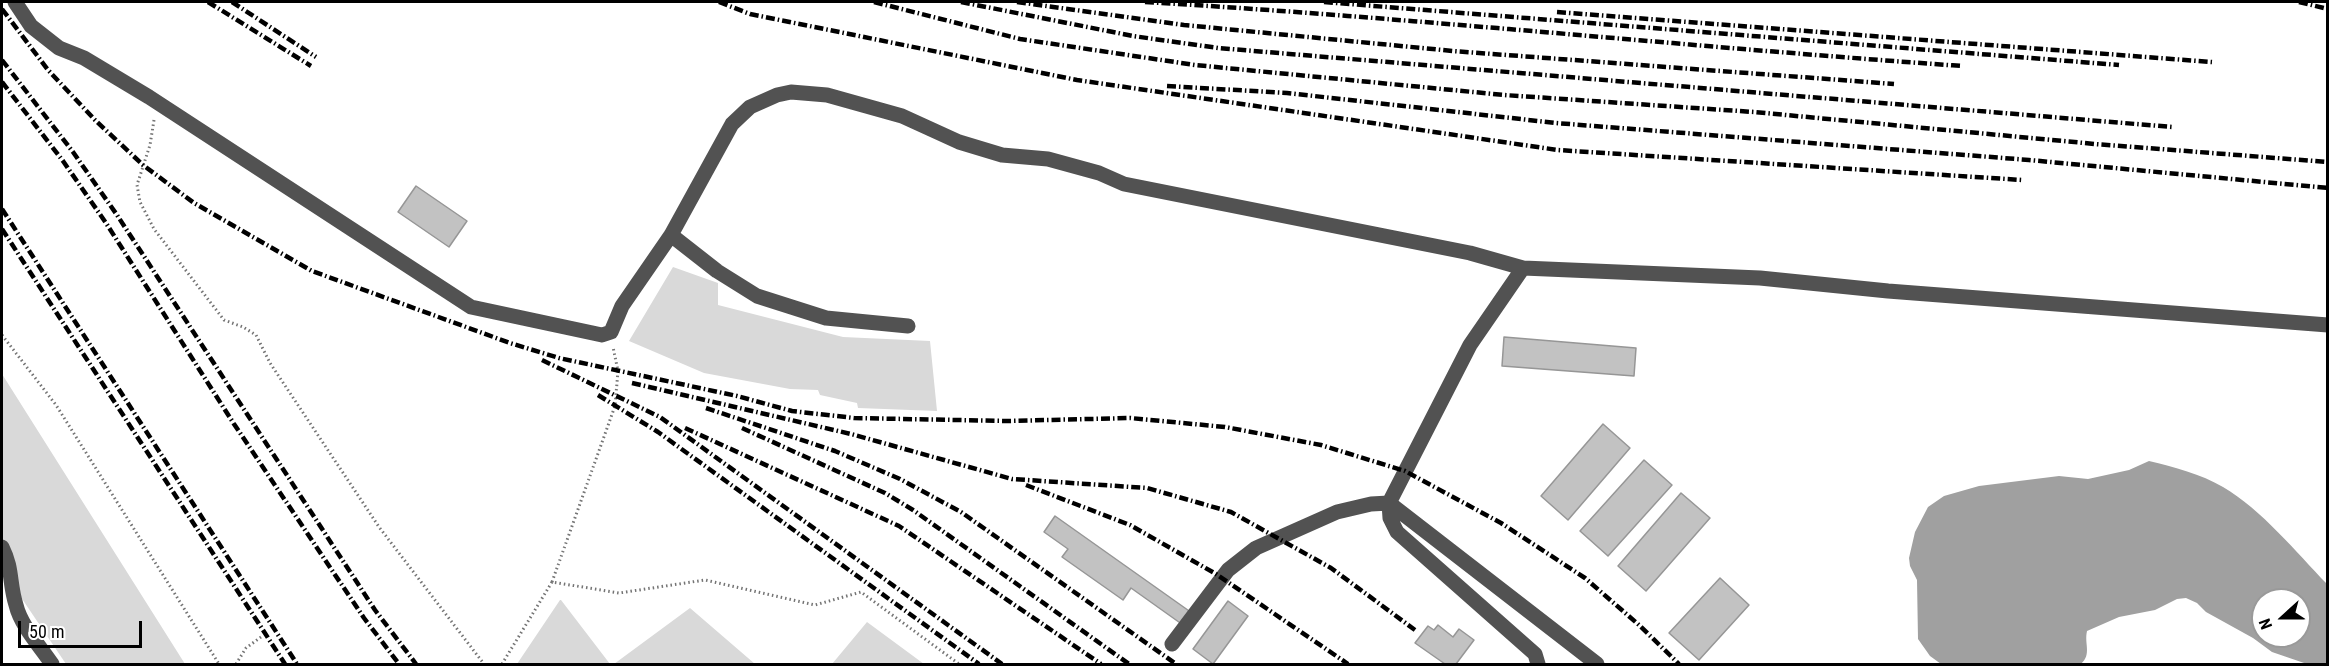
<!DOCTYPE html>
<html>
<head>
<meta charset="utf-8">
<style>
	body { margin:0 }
	#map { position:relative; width:2329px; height:666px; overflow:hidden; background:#fff; font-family:"Roboto Condensed",sans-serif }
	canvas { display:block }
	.frame { position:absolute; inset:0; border:3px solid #000; pointer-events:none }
	.north { position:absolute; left:2251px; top:588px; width:60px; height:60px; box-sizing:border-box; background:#fff; border:2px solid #999; border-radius:50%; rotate:249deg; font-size:16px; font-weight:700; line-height:24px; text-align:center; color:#000 }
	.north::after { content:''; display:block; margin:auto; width:21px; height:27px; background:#000; clip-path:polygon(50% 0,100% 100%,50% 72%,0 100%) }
	.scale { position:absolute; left:18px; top:621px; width:124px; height:27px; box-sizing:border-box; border:3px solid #000; border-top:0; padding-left:8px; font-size:18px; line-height:21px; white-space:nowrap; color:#000; -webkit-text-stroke:4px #fff; paint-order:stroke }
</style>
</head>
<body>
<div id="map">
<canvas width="2329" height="666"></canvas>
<div class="frame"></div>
<div class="north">N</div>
<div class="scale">50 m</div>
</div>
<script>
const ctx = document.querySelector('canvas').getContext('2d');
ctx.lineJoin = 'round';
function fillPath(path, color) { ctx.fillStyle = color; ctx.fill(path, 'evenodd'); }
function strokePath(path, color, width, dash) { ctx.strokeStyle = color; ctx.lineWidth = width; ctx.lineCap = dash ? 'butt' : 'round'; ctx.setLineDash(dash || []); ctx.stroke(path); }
const green = new Path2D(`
	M673 267 718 283V305L843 337 930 341 937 411 858 408 857 403 820 395 818 390 790 389 704 373 629 341Z
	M2 374 185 664H66L8 578 2 564Z
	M560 600H561L610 664H517Z
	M690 608 755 664H614Z
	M867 622 924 664H832Z`);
const water = new Path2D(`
	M2149 461C2174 467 2201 474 2223 487 2262 510 2296 552 2327 584V664H2307L2272 652 2253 638 2206 612 2197 603 2186 598 2177 599 2155 610 2119 617 2087 631C2084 644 2092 654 2081 664H1941L1930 656 1918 639 1917 580 1910 566 1909 558 1915 532 1928 507 1944 496 1979 486 2059 476 2088 479 2129 470ZM2263 600H2299V636H2263Z`);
const building = new Path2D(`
	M416 186 467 221 449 247 398 212Z
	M1504 337 1636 348 1634 376 1502 366Z
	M1603 424 1630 448 1568 520 1541 496Z
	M1644 460 1672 485 1608 556 1580 531Z
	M1681 493 1710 518 1646 591 1618 566Z
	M1055 516 1192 613 1183 625 1131 588 1123 600 1062 557 1068 549 1044 532Z
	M1720 578 1749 605 1699 660 1669 633Z
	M1228 601 1248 616 1213 664 1193 649Z
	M1438 625 1453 637 1459 629 1474 640 1456 664H1445L1415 643 1428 626 1434 630Z`);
const path = new Path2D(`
	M154 120 150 145 137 185 140 202 154 229 224 320 243 327 256 335 270 363 379 527 484 664
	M2 335 56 405 219 664
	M552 582 615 406 618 371 613 347
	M236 664 246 648 261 637
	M502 664 552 582 619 593 705 580 815 605 861 592 959 664`);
const minor = new Path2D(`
	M15 2 31 26 59 48 84 58 149 97 471 307 602 335 611 332 622 306 671 235 732 124 750 107 777 95 791 92 827 95 902 116 959 142 1002 155 1048 159 1099 173 1124 184 1470 253 1523 268 1760 278 1888 291 2328 325
	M671 235 717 271 757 296 826 318 908 326
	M1523 268 1470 345 1389 503 1390 518 1397 532 1535 654 1538 664
	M2 547C13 569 9 583 16 605 21 626 40 646 52 664
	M1172 644 1228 570 1256 548 1337 512 1371 504 1389 503 1597 664`);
const rail = new Path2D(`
	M208 2 311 66
	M232 2 316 57
	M719 2 750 14 1077 80 1558 150 2022 180
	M874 2 1020 39 1195 65 1504 95 1754 112 2095 144 2328 162
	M961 2 1133 36 1218 48 2172 127
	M1017 2 1184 25 1453 51 1894 84
	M1145 2C1418 18 1689 47 1962 66
	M1324 2 2119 65
	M2299 2 2328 9
	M2 9 48 70 95 120 143 165 194 203 312 271 510 343 559 358 737 396 792 411 854 418 1007 421 1130 418 1225 427 1321 445 1405 471 1501 523 1585 578 1639 625 1679 664
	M1557 12 2212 62
	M2 60 73 152 117 215 375 610 416 664
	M2 82 63 161 106 223 234 424 364 618 399 664
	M1167 86 1287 93 1556 123 2029 160 2328 188
	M2 209 297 664
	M2 229 285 664
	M542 360 660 417 1002 664
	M632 383 851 434 1012 479 1147 488 1231 512 1331 568 1415 630
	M598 395 658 432 979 664
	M706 408 835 451 900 479 961 512 1176 664
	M685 428 899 526 1101 664
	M742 428 885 493 913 510 1129 664
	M1026 485 1130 525 1216 574 1348 664`);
fillPath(green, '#d9d9d9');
fillPath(water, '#a0a0a0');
fillPath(building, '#c2c2c2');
strokePath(building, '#969696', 1.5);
strokePath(path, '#747474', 3, [1.5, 3]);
strokePath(minor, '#525252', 15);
strokePath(rail, '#000', 4.5, [9, 3, 1.5, 3]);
</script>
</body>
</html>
